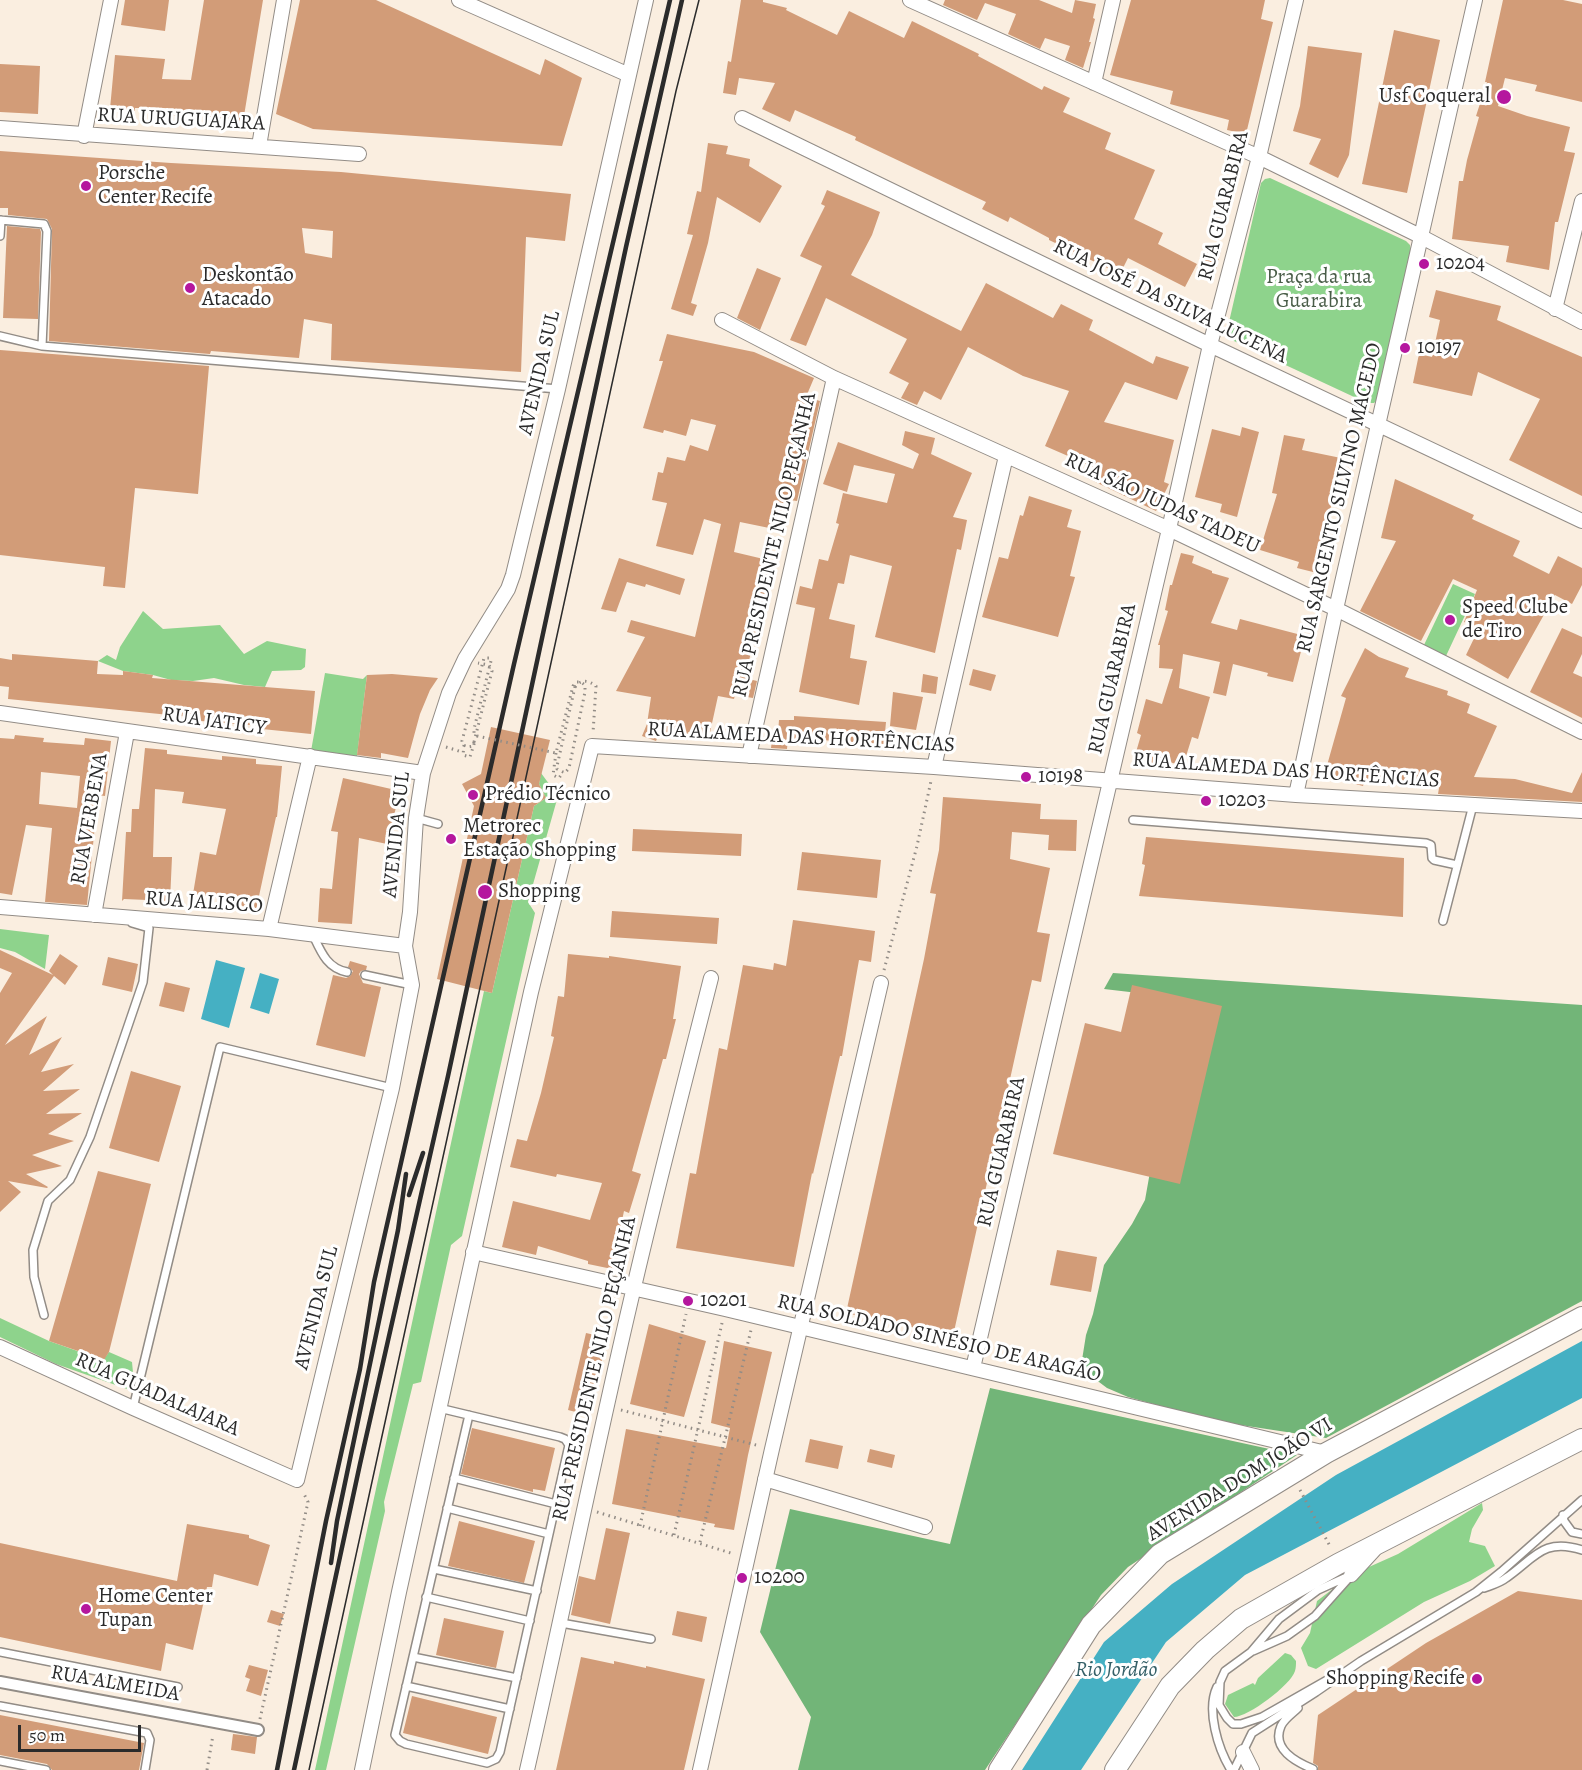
<!DOCTYPE html>
<html>
<head>
<meta charset="utf-8">
<style>
	body { margin:0 }
	#map { position:relative; width:1582px; height:1770px; overflow:hidden; background:#faeee0; font-family:Alegreya,serif }
	canvas { display:block }
	.scale { position:absolute; left:18px; top:1725px; width:123px; height:27px; box-sizing:border-box; border:3px solid #2b2b2b; border-top:0; padding-left:8px; font-size:18px; line-height:21px; white-space:nowrap; color:#2b2b2b; -webkit-text-stroke:4px #fff; paint-order:stroke }
</style>
</head>
<body>
<div id="map">
<canvas width="1582" height="1770"></canvas>
<div class="scale">50 m</div>
</div>
<script>
const ctx = document.querySelector('canvas').getContext('2d');
ctx.lineJoin = 'round';
function fillPath(path, color) { ctx.fillStyle = color; ctx.fill(path, 'evenodd'); }
function strokePath(path, color, width, dash) { ctx.strokeStyle = color; ctx.lineWidth = width; ctx.lineCap = dash ? 'butt' : 'round'; ctx.setLineDash(dash || []); ctx.stroke(path); }
function label(font, color, halo, rows, align = 'center') {
  ctx.font = font + ' Alegreya,serif'; ctx.lineWidth = 6; ctx.setLineDash([]); ctx.textBaseline = 'middle'; ctx.strokeStyle = halo; ctx.fillStyle = color; for (const [text, x, y, turn = 0] of rows) {
    ctx.save(); ctx.translate(x, y); ctx.rotate((+turn || 0) * Math.PI / 180); ctx.textAlign = isNaN(turn) ? turn : align; if (halo) ctx.strokeText(text, 0, 0); ctx.fillText(text, 0, 0); ctx.restore();
  }
}
const green = new Path2D(`
	M1270 178 1406 241 1410 245 1411 251 1377 400 1374 403H1367L1234 341 1229 332V322L1261 183 1265 179Z
	M1453 584 1475 594 1446 656 1424 645Z
	M143 611 163 629 220 625 244 654 267 641 306 649 305 667 301 670 272 671 265 687 244 685 214 678 193 681 171 680 153 675 123 671 98 661 107 655 116 660 120 647Z
	M325 673 363 679 367 675 357 756 311 751Z
	M541 773 558 796 528 902 535 913 462 1236 451 1245 421 1382 413 1384 384 1502 385 1511 326 1770H315L484 991 492 993 534 806 546 798 539 784Z
	M0 929 49 935 45 969 15 952 0 948Z
	M0 1318 49 1341 103 1360 109 1352 132 1362 134 1383 127 1389 56 1364 0 1337Z
	M1482 1503 1483 1510 1472 1529 1469 1542 1485 1546 1495 1566 1470 1581 1424 1602 1316 1669 1308 1666 1301 1648 1310 1633 1317 1601 1351 1575 1398 1554Z
	M1285 1653 1291 1655 1296 1661C1296 1664 1296 1668 1295 1671 1291 1685 1248 1717 1234 1717L1225 1704 1228 1695 1253 1683 1255 1685 1258 1678Z`);
const forest = new Path2D(`
	M1113 973 1582 1005V1301L1326 1438 1214 1421 1128 1397 1107 1388 1087 1373 1082 1360 1086 1335 1093 1314 1104 1265 1132 1224 1145 1200 1181 998 1104 989Z
	M990 1388 1297 1455 1128 1567 1101 1595 985 1770H798L811 1717 760 1632 790 1509 950 1544Z`);
const water = new Path2D(`
	M216 960 245 968 229 1028 201 1019Z
	M260 973 279 979 269 1014 250 1008Z
	M1582 1341V1398L1245 1575 1166 1642 1081 1770H1022L1104 1642 1172 1584 1336 1475Z`);
const building = new Path2D(`
	M125 0H169L165 31 121 25Z
	M204 0H263L243 122 191 114V116L167 115 168 108H135V111L110 109 115 55 165 59 162 79 191 80Z
	M300 0H376L540 75 545 59 582 78 562 146 313 129 276 114Z
	M741 0H763V2L787 8 786 10 837 35 849 11 904 38 912 21 979 54 978 56 1042 90 1044 86 1070 98 1063 112 1111 133 1105 149 1155 170 1134 219 1163 233 1158 244 1197 264 1185 287 1128 258 1120 274 1049 240V238L1010 217 1008 222 982 209 986 202 855 140 856 137 795 110 790 122 762 109 775 83 739 78 736 95 723 93 728 61 731 62Z
	M945 0H1039L1072 13 1075 0 1096 4 1093 18 1095 19 1089 42H1091L1083 68 1065 60 1070 46 1045 38 1040 49 1008 34 1016 14 985 3 977 20 943 5Z
	M1131 0H1265L1261 19 1273 22 1246 134 1227 130 1229 120 1170 104 1173 91 1110 75Z
	M1503 0H1563L1582 4V102L1535 91 1537 85 1505 78 1498 106 1527 116 1570 127 1564 151 1575 153 1558 222H1555L1549 270 1506 262 1509 246 1452 239 1459 181H1463L1467 160 1479 117 1476 116 1487 82H1485Z
	M1394 30 1440 40 1407 193 1362 184Z
	M1308 46 1362 53 1349 155 1338 178 1309 164 1321 139 1293 131 1300 106Z
	M0 64 40 66 38 114 0 112Z
	M708 143 728 146 726 154 750 159 749 166 782 186 760 223 717 197 708 243 691 303 697 305 693 316 671 309 693 235 687 234 697 191 701 192Z
	M0 151 171 163 341 172 571 194 565 241 526 237 521 372 331 360 332 324 304 319 299 358 211 351 210 354 49 341 52 229 47 219 8 215V208H0ZM302 228 333 231 332 258 305 253Z
	M827 190 880 212 872 235 851 275 961 331 986 283 1053 318 1061 304 1093 320 1089 330 1153 364 1156 356 1189 367 1177 400 1125 382 1104 422 1174 440 1164 482 1169 484 1156 511 1085 477 1091 466 1045 446 1069 391 1023 376 968 347 941 400 924 391 917 405 901 398 909 383 889 373 907 339 826 298 806 346 790 340 822 266 800 256 825 206 821 204Z
	M7 226 40 229 41 232 38 319 3 318Z
	M1209 243 1222 247 1215 274 1202 271Z
	M757 268 781 278 760 330 737 318Z
	M1436 290 1501 306 1497 320 1582 357V496L1509 460 1540 399 1478 372 1472 396 1413 383 1419 354 1432 357 1440 320 1429 317Z
	M667 334 754 352 814 378 806 397 820 401 797 501 790 500 784 531 740 522 734 552 772 561 745 678 757 681 753 698 735 695 734 699 718 696 709 737 688 732 687 738 659 734 656 741 642 736 647 724 651 697 616 691 645 637 627 632 631 620 695 637 721 524 704 519 693 555 656 546 667 503 652 500 658 472 663 473 667 457 685 461 690 445 708 451 716 425 691 419 686 436 664 430 663 433 643 428 663 361H659Z
	M0 350 209 366 198 494 135 488 125 588 103 586 105 567 0 555Z
	M1242 427 1259 432 1237 517 1220 512 1222 504 1195 497 1212 429 1240 436Z
	M905 431 935 438 931 454 972 473 953 517 967 520 961 550 957 549 935 653 875 637 892 566 850 555 844 584 838 583 829 619 855 625 850 658 867 661 859 705 799 692 815 608 796 604 800 586 812 589 819 559 828 561 839 524 836 523 843 493 887 503 895 474 854 465 847 492 823 484 838 442 913 469 919 454 902 445Z
	M1284 435 1305 439 1302 450 1341 458 1317 573 1297 568 1299 562 1260 550 1277 494 1272 493Z
	M1395 479 1474 515 1472 519 1520 541 1513 556 1549 574 1558 556 1582 568V585L1572 604 1555 595 1508 679 1466 655 1479 628 1464 622 1477 590 1453 579 1421 641 1360 611 1396 541 1381 538Z
	M1029 496 1072 510 1067 527 1081 531 1070 576 1075 577 1058 637 982 617 999 557 1008 559 1020 515 1023 516Z
	M1181 553 1194 556 1192 563 1212 571V573L1229 578 1211 623 1237 630 1240 619 1305 636 1293 682 1267 676 1268 673 1233 664 1226 696 1213 693 1220 662 1183 654 1179 688 1210 697 1198 739 1192 737 1183 766 1156 758 1154 764 1134 759 1141 735 1137 733 1146 699 1162 704 1173 669 1159 668 1160 645H1158L1168 611 1165 610 1170 585H1172Z
	M619 558 685 579 680 595 646 584 645 587 627 582 616 612 601 609Z
	M1562 628 1582 637V654L1573 673 1582 677V718L1530 692Z
	M1365 648 1379 657 1409 668 1405 677 1448 691 1447 695 1470 704 1467 713 1497 726 1474 777 1515 779 1572 793 1582 772V802L1438 794 1439 788 1410 786V781L1365 779 1363 786 1324 776 1346 698 1341 696Z
	M12 654 98 661 97 674 123 675V671L153 675 152 678 315 691 311 734 262 729V726L189 720 190 717 8 699 9 687 0 686V658L12 660Z
	M973 669 996 675 991 691 969 685Z
	M392 674 438 678 430 690 420 714 408 758 381 753V758L357 755 367 675Z
	M923 674 938 677 936 694 921 692Z
	M893 692 923 697 916 730 890 726Z
	M794 716 886 722 884 744 788 738 787 749 771 748 773 732 778 733 779 720H794Z
	M491 727 550 740 539 784 546 798 534 806 492 993 437 979 474 806 462 784 481 774Z
	M15 735 44 738 43 742 84 745 85 738 111 741 105 796 98 795 87 905 45 902 52 828 26 825 12 895 0 893V738L14 739ZM41 772 80 776 77 808 39 804Z
	M145 748 167 750V754L222 760V756L256 759V764L282 766 277 817H276L256 910 213 897 193 894 200 852 216 855 226 809 182 803 184 792 155 789 153 857H172L170 901 124 899 122 901 126 832H131L132 809H139Z
	M343 778 400 791 387 844 359 838 352 924 318 922 320 888 332 889 338 832 331 831Z
	M943 797 1041 804 1040 819 1077 820 1076 851 1048 850 1049 835 1012 832 1010 859 1050 868 1037 932 1050 934 1041 982 1032 980 953 1336 846 1313 924 959 936 894 930 893 939 850Z
	M633 829 742 834 741 856 632 851Z
	M1146 837 1404 858 1403 917 1139 896 1145 865 1142 864Z
	M802 852 881 860 877 898 797 890Z
	M612 911 719 918 717 944 610 937Z
	M793 920 875 931 871 962 859 960 842 1056H840L813 1174 812 1173 794 1267 676 1248 690 1173 696 1174 719 1048 727 1050 743 965 773 970 774 963 786 966Z
	M0 950 53 975 49 971 60 954 78 966 65 985 54 976 5 1045 47 1016 29 1055 62 1037 41 1072 74 1064 43 1091 80 1089 46 1114 82 1113 48 1134 74 1141 32 1155 62 1166 26 1174 48 1187 47 1188 8 1181 21 1192 0 1212V993L12 973 0 968Z
	M568 954 609 958V956L681 966 673 1019H676L666 1059H663L632 1171 641 1174 629 1213 624 1211 612 1269 588 1264V1261L538 1246 536 1255 502 1247 513 1201 590 1220 602 1183 557 1174 556 1177 510 1167 517 1139 527 1141 541 1093 554 1037 551 1036 558 996 564 997Z
	M108 957 138 964 132 992 102 985Z
	M350 961 367 966 366 970 361 971 359 974 363 983 381 987 365 1057 316 1045 333 975 346 978 350 976 353 971 348 967Z
	M165 982 190 988 184 1012 159 1006Z
	M1132 985 1222 1006 1180 1184 1053 1154 1085 1023 1121 1032Z
	M131 1071 181 1086 159 1162 109 1148Z
	M98 1171 151 1184 109 1352 104 1360 49 1341Z
	M1057 1250 1097 1257 1091 1292 1050 1285Z
	M649 1324 706 1341 684 1417 630 1404Z
	M586 1333 608 1338 587 1415 568 1410Z
	M724 1341 772 1352 748 1455 734 1530 714 1527 715 1524 612 1504 626 1429 726 1448 730 1428 711 1423Z
	M472 1428 555 1448 545 1491 533 1489V1492L461 1474Z
	M810 1439 843 1446 838 1469 805 1462Z
	M870 1449 895 1455 892 1468 867 1462Z
	M459 1521 535 1541 524 1583 448 1566Z
	M187 1524 249 1535V1538L270 1545 258 1586 214 1574 212 1587H207L193 1650 166 1643 161 1671 0 1637V1543L177 1581Z
	M606 1528 630 1533 610 1624 571 1615 579 1576 595 1580Z
	M1518 1591 1582 1600V1770H1318V1766L1313 1763 1318 1715 1426 1643Z
	M271 1610 284 1614 280 1626 267 1622Z
	M677 1611 707 1617 702 1642 672 1635Z
	M444 1618 504 1631 496 1668 436 1655Z
	M581 1657 614 1664V1661L646 1668V1666L705 1679 684 1770H556Z
	M249 1665 268 1670 261 1696 246 1691 250 1679 245 1677Z
	M412 1696 497 1717 488 1754 403 1733Z
	M0 1715 144 1743 139 1770H52L47 1764 0 1755Z
	M233 1734 257 1737 255 1754 231 1750Z`);
const path = new Path2D(`
	M575 687C581 679 588 680 596 686L593 733
	M474 742 492 671 489 665 478 663
	M464 745 463 755 470 757 475 741
	M446 747 462 752
	M556 753 553 775 559 778 563 772
	M884 970 917 846 931 781
	M621 1410 760 1446
	M1300 1490 1331 1548
	M597 1512 734 1554
	M640 1526 686 1314
	M674 1535 722 1323
	M700 1542 751 1330
	M260 1719 308 1502 303 1492
	M207 1770 213 1735`);
const service = new Path2D(`
	M0 220 44 224 47 231 42 346 0 336
	M0 236 1 220
	M42 346 558 389
	M416 818 438 824
	M1133 820 1426 843 1431 845 1432 858 1434 860 1457 865
	M1443 921 1473 805
	M313 935C321 952 327 968 347 972
	M365 975 412 985
	M44 1315 34 1277 33 1250 48 1201 70 1180 90 1137 143 982 149 928 132 923
	M133 1408 220 1047 392 1088
	M439 1408 560 1437 565 1439 569 1445 500 1752 496 1759 487 1763 406 1744 400 1741 395 1735 469 1415
	M454 1478 556 1504
	M447 1508 549 1534
	M1563 1515 1564 1521 1572 1532 1582 1534
	M434 1569 537 1591
	M1484 1588C1492 1585 1500 1583 1506 1578 1534 1559 1543 1537 1582 1550
	M426 1597 530 1621
	M561 1623 651 1639
	M1253 1651 1287 1636 1315 1616 1348 1579
	M0 1652 178 1687
	M413 1657 517 1678
	M1327 1680 1262 1717 1241 1724H1233L1227 1718 1219 1705 1220 1682 1225 1671 1251 1652 1279 1619 1318 1590 1351 1575
	M406 1686 510 1709
	M1217 1687C1206 1710 1218 1749 1231 1770
	M0 1706 147 1733 150 1740 145 1770
	M1298 1708C1293 1713 1284 1719 1281 1726 1271 1749 1296 1762 1313 1769
	M0 1761 46 1770
	M1234 1770 1252 1733 1316 1692 1361 1661 1476 1592 1501 1572 1582 1500`);
const pedestrian = new Path2D(`
	M0 1682 258 1730`);
const minor = new Path2D(`
	M459 0 629 75
	M910 0 1259 157 1420 236 1582 322
	M1094 83 1113 0
	M742 118 1210 345 1582 521
	M0 128 359 154
	M84 136 111 0
	M259 146 284 0
	M1555 309 1582 201
	M722 320 834 378 1169 529 1336 609 1582 732
	M0 713 423 773
	M749 756 834 378
	M934 767 1006 456
	M1296 795 1336 609 1475 0
	M0 907 269 929 405 946
	M94 915 127 732
	M269 929 310 756
	M473 1252 725 1309 1326 1453
	M0 1347 133 1408 297 1480 392 1088 412 985 405 946 410 912 416 818 423 773 449 693 465 659 508 589 513 575 558 389 646 0
	M973 1368 1169 529 1210 345 1259 157 1296 0
	M765 1479 925 1527
	M1351 1575 1374 1550
	M1243 1752 1252 1770
	M362 1770 399 1592 531 992 592 746 934 767 1296 795 1582 811
	M527 1770C564 1609 596 1447 634 1287 658 1184 685 1081 711 978
	M700 1770 772 1449 881 983`);
const secondary = new Path2D(`
	M999 1770 1091 1625 1160 1554 1326 1453 1582 1317
	M1115 1770 1170 1686 1205 1650 1241 1619 1338 1564 1582 1439`);
const tram = new Path2D(`
	M309 1770 676 91 699 0`);
const rail = new Path2D(`
	M409 1195 423 1153
	M331 1563 337 1521 398 1230 406 1174
	M277 1770 326 1521 360 1369 374 1282 514 664 670 0
	M294 1770 360 1464 448 1076 626 247 682 0`);
const pathBridge = new Path2D(`
	M474 742 473 746 468 747 463 745 462 741 484 658H490L491 661 474 729V733L477 736 556 753 573 686 576 682H581L585 685V692L569 768 565 773 557 769V766L575 687`);
const markers = [
	[1504,97,8,"#b5179e"],
	[86,186,6,"#b5179e"],
	[1424,264,6,"#b5179e"],
	[190,288,6,"#b5179e"],
	[1405,348,6,"#b5179e"],
	[1450,620,6,"#b5179e"],
	[1026,777,6,"#b5179e"],
	[473,795,6,"#b5179e"],
	[1206,801,6,"#b5179e"],
	[451,839,6,"#b5179e"],
	[485,892,8,"#b5179e"],
	[688,1301,6,"#b5179e"],
	[742,1578,6,"#b5179e"],
	[86,1609,6,"#b5179e"],
	[1477,1679,6,"#b5179e"]
];
const poiNames = [
	["Usf Coqueral",1490,97,"right"],
	["Porsche",98,174],
	["Center Recife",98,198],
	["10204",1436,264],
	["Deskontão",202,276],
	["Atacado",202,300],
	["10197",1417,348],
	["Speed Clube",1462,608],
	["de Tiro",1462,632],
	["10198",1038,777],
	["Prédio Técnico",485,795],
	["10203",1218,801],
	["Metrorec",463,827],
	["Estação Shopping",463,851],
	["Shopping",498,892],
	["10201",700,1301],
	["10200",754,1578],
	["Home Center",98,1597],
	["Tupan",98,1621],
	["Shopping Recife",1465,1679,"right"]
];
const streetNames = [
	["RUA URUGUAJARA",181,120,3],
	["RUA GUARABIRA",1224,206,-76],
	["RUA JOSÉ DA SILVA LUCENA",1170,302,26],
	["AVENIDA SUL",540,373,-77],
	["RUA SARGENTO SILVINO MACEDO",1340,498,-77],
	["RUA SÃO JUDAS TADEU",1162,504,25],
	["RUA PRESIDENTE NILO PEÇANHA",775,545,-77],
	["RUA GUARABIRA",1113,679,-77],
	["RUA JATICY",214,722,8],
	["RUA ALAMEDA DAS HORTÊNCIAS",801,738,3],
	["RUA ALAMEDA DAS HORTÊNCIAS",1286,771,4],
	["RUA VERBENA",90,819,-80],
	["AVENIDA SUL",397,835,-84],
	["RUA JALISCO",204,903,4],
	["RUA GUARABIRA",1002,1152,-77],
	["AVENIDA SUL",317,1308,-76],
	["RUA SOLDADO SINÉSIO DE ARAGÃO",939,1339,13],
	["RUA PRESIDENTE NILO PEÇANHA",595,1369,-77],
	["RUA GUADALAJARA",157,1395,24],
	["AVENIDA DOM JOÃO VI",1240,1480,-32],
	["RUA ALMEIDA",115,1684,10]
];
const parkNames = [
	["Praça da rua",1319,278],
	["Guarabira",1319,302]
];
const waterNames = [
	["Rio Jordão",1116,1671]
];
fillPath(green, '#8ed38c');
fillPath(forest, '#72b578');
fillPath(water, '#45b0c3');
fillPath(building, '#d29c78');
strokePath(service, '#928c86', 10);
strokePath(pedestrian, '#928c86', 14);
strokePath(minor, '#928c86', 16);
strokePath(secondary, '#928c86', 22);
strokePath(path, '#928c86', 3, [1.5, 4.5]);
strokePath(service, '#fff', 7);
strokePath(pedestrian, '#fff', 10);
strokePath(minor, '#fff', 14);
strokePath(secondary, '#fff', 20);
strokePath(tram, '#2b2b2b', 1.5);
strokePath(rail, '#2b2b2b', 4.5);
strokePath(pathBridge, '#928c86', 3, [1.5, 4.5]);
for (const [x, y, r, color] of markers) { const dot = new Path2D(); dot.arc(x, y, r, 0, 2 * Math.PI); ctx.fillStyle = color; ctx.fill(dot); strokePath(dot, '#fff', 2); }
label('21px', '#2b2b2b', '#fff', poiNames, 'left');
label('21px', '#2b2b2b', '#fff', streetNames);
label('21px', '#495d48', '#fff', parkNames);
label('italic 22px', '#356068', '#fff', waterNames);
</script>
</body>
</html>
